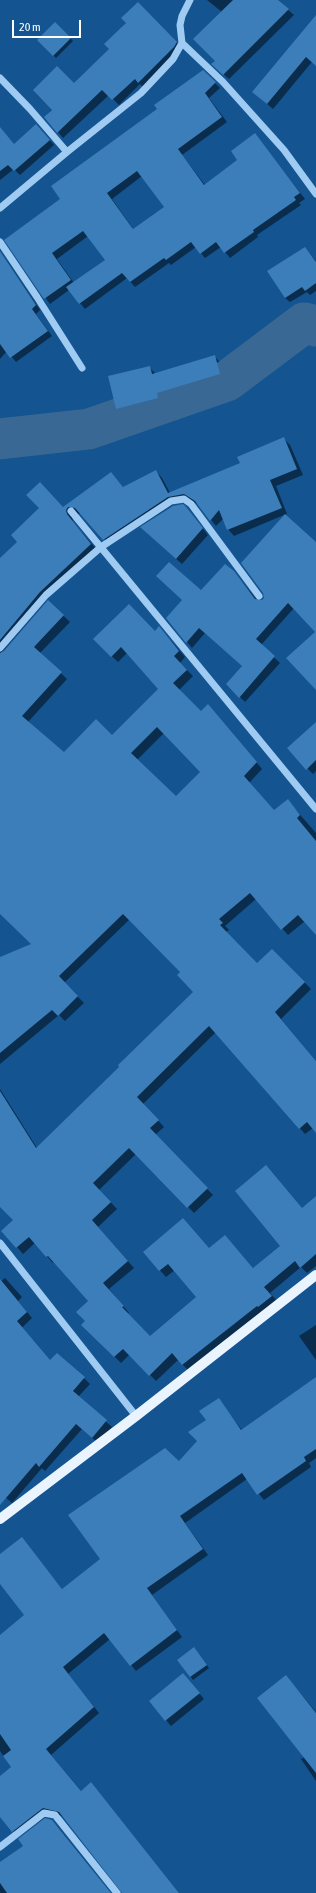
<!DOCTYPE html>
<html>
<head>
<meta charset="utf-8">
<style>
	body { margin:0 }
	#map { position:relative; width:316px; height:1893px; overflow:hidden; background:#135491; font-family:"Asap Condensed",sans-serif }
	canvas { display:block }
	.scale { position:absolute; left:12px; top:20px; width:69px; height:18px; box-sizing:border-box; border:2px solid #fff; border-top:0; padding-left:5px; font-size:12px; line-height:14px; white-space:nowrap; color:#fff; -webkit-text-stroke:3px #135491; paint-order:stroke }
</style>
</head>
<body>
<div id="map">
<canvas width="316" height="1893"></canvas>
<div class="scale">20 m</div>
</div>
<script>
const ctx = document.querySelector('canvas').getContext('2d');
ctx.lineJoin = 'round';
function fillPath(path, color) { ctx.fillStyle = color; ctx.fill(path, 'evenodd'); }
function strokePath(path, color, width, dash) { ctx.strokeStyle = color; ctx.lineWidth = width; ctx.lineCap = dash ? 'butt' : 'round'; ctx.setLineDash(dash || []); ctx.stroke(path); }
const shadow = new Path2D(`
	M207 0H279L278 1 294 15 229 79 212 64 216 61 222 12Z
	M138 3 182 48 144 88 140 84 119 105 109 95 63 138 45 117 74 85 110 50Z
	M55 23 73 41 56 58 38 40Z
	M316 47V57L273 109 259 97Z
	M203 71 220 88 209 98 227 122 182 155 205 185 239 160 255 135 305 199 299 203 301 205 257 235 258 237 230 258 221 247 205 258 196 247 171 265 169 263 135 287 127 278 85 309 69 290 50 304 6 240 62 199ZM142 176 165 208 134 230 112 199ZM88 236 106 260 74 283 57 259Z
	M0 128 14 145 41 130 54 145 20 175 14 169 0 180Z
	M0 246V251L40 310 36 314 52 336 16 362 7 351 0 359Z
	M305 248 316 261V291L310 295 307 292 290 302 285 298Z
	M214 356 220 362 225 379 162 398 163 404 123 414 117 408 150 368 156 374Z
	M284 439 290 445 303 475 276 486 287 514 285 515 316 543V632L294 608 261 645 280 663 245 702 227 684 243 666 205 633 192 648 167 618 201 592 234 572 257 600 262 601 265 598 284 515 234 536 228 529 224 518 216 526 199 505 191 500 175 503 110 545 81 514 75 513 72 516 73 522 97 550 47 599 0 654 4 652 48 601 70 622 40 653 67 679 28 722 64 753 112 736 159 689 127 653 118 662 94 639 155 632 159 627 185 657 180 663 193 676 179 690 201 713 208 705 262 769 249 783 274 811 288 801 316 833V933L305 921 288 935 256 899 225 926 229 930 226 932 257 964 272 950 311 989 281 1019 316 1061V1131L313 1128 305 1134 216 1032 143 1104 164 1127 155 1135 213 1195 194 1213 136 1154 99 1190 117 1209 98 1227 134 1268 109 1289 129 1313 128 1314 150 1338 197 1297 175 1270 166 1277 144 1252 209 1249 225 1236 254 1269 281 1246 302 1209 316 1198V1266L307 1273 301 1267 270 1293 278 1302 189 1371 178 1360 156 1381 130 1354 121 1363 83 1325 86 1321 90 1301 54 1261 53 1263 35 1243 23 1254 17 1247 15 1221 0 1206V1089L37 1148 121 1067 194 992 182 972 130 919 64 983 84 1003 65 1021 59 1015 0 1064V958L33 944 0 913V559L63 508 111 473 124 488 156 471 162 478 170 493 242 464ZM164 733 201 772 176 798 137 760Z
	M187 508 208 535 182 564 147 533Z
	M316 738V771L313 774 288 749Z
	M5 1278 22 1297 18 1301 32 1318 0 1349V1282Z
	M316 1325V1360L299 1336Z
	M51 1361 84 1378 90 1384 78 1397 112 1427 98 1443 82 1429 45 1471 42 1468 12 1503 4 1496 0 1500V1381Z
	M316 1378V1458L309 1463 311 1467 264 1500 247 1479 185 1523 208 1555 152 1595 182 1637 136 1671 110 1639 68 1674 99 1713 51 1755 82 1792 91 1784 97 1790 179 1893H123L62 1816 49 1814 18 1837 0 1815V1777L12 1768 0 1751V1636L26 1615 0 1582V1556L27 1545 63 1590 101 1560 179 1462 199 1441 207 1420 218 1400 242 1430Z
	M197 1652 209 1668 193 1680 179 1660Z
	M286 1676 316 1712V1781L301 1759 305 1757Z
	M188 1680 204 1699 171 1726 166 1720Z
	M52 1821 58 1827 111 1893H0V1863L25 1846Z`);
const river = new Path2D(`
	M0 439 89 429 227 381 304 323 316 326`);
const building = new Path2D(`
	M233 0H278L289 9 223 75 211 64 215 61 193 39Z
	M138 2 177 42 174 47 138 83 135 79 112 100 102 90 57 133 44 117 52 110 33 90 57 66 74 83 109 49 104 44 126 23 121 18Z
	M316 15V66L306 57 267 104 252 92Z
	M55 22 71 38 53 56 37 40Z
	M203 70 216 82 205 93 222 117 178 149 204 185 237 160 231 151 255 133 300 193 294 197 296 200 253 230 254 232 224 253 216 242 200 254 191 242 166 260 164 258 130 282 122 273 79 304 66 287 105 260 83 231 52 253 71 280 44 299 4 240 60 199 51 186 157 109 154 105ZM137 171 164 207 133 229 107 193Z
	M36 124 50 140 14 171 8 165 0 171V127L14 144Z
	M305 247 316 262V283L305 291 302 287 285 298 267 271Z
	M0 251 36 305 32 309 48 331 10 358 0 344Z
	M215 355 220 374 157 393 158 398 116 409 108 376 150 366 152 374Z
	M284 437 297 469 270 480 282 508 227 530 219 510 210 521 195 501 184 494 168 497 103 540 75 508 68 507 66 510 67 514 91 544 40 592 0 640V558L17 542 11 535 39 508 26 495 40 482 63 507 111 472 123 487 156 470 168 493 240 463 237 457Z
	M183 504 187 508 203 528 176 559 140 527 173 506Z
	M285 514 316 542V690L286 658 315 632 288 603 256 639 275 656 239 698 226 684 242 666 199 628 186 643 166 618 182 600 156 576 169 562 201 590 225 564 234 571 255 599 262 600 264 598 263 593 241 563Z
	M48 600 64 615 34 647 62 672 22 716 64 752 96 719 112 735 158 689 121 647 111 657 93 639 129 604 155 631 159 626 179 651 174 656 187 670 173 683 201 711 208 704 257 762 244 776 274 810 288 799 300 815 297 818 316 841V935L298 915 281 930 250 893 219 919 223 923 220 925 257 963 272 949 305 982 275 1012 316 1061V1133L307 1122 299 1129 209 1026 137 1097 159 1120 150 1128 208 1188 187 1208 129 1148 93 1183 111 1202 92 1220 128 1261 103 1283 124 1306 122 1307 150 1336 196 1297 168 1264 159 1271 143 1252 183 1218 209 1248 225 1235 253 1268 280 1246 235 1191 266 1165 302 1208 316 1196V1254L300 1268 295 1261 264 1287 272 1296 258 1307 257 1306 182 1365 172 1353 149 1376 123 1349 114 1357 81 1325 85 1321 76 1312 88 1301 48 1256 46 1257 29 1237 16 1248 1 1231 13 1220 0 1207V1091L36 1148 119 1067 118 1065 193 992 177 975 180 972 123 914 59 976 78 996 58 1016 52 1010 0 1053V957L31 944 0 914V653L4 651ZM157 727 200 772 176 796 131 753Z
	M316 722V760L306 770 287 748Z
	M0 1279 27 1312 17 1321 50 1360 57 1353 85 1377 73 1391 107 1420 92 1438 76 1424 39 1467 36 1463 0 1505Z
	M316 1377V1449L304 1457 306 1461 257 1495 242 1473 180 1516 203 1549 147 1588 177 1630 130 1666 104 1633 63 1667 94 1707 46 1749 81 1791 91 1782 179 1893H122L59 1812 43 1808 12 1832 0 1817V1776L11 1767 3 1756 11 1750 0 1734V1635L24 1615 0 1584V1554L22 1537 62 1589 100 1559 68 1515 165 1448 179 1461 197 1441 188 1432 206 1420 199 1411 219 1398 241 1430Z
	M194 1647 207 1665 190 1677 177 1660Z
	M183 1673 200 1693 165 1721 149 1701Z
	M286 1675 316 1713V1773L257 1698Z
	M45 1818 52 1820 111 1893H7L0 1883V1862L23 1846 18 1839Z`);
const minor = new Path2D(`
	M182 43 223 82 284 150 316 194
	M0 78 30 109 67 152 141 93 173 59 182 43 180 25 182 16 190 0
	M0 208 67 152
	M0 242 37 297 82 368
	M71 511 316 809
	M0 648 46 595 101 547 171 501 184 499 191 504 259 596
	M0 1243 136 1416
	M0 1847 44 1813 55 1815 117 1893`);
const major = new Path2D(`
	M0 1519 136 1416 316 1275`);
fillPath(shadow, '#0007');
strokePath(river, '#396894', 41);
fillPath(building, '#3c7eb9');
strokePath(minor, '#9fcbf2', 7);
strokePath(major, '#eaf4ff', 10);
</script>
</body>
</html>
